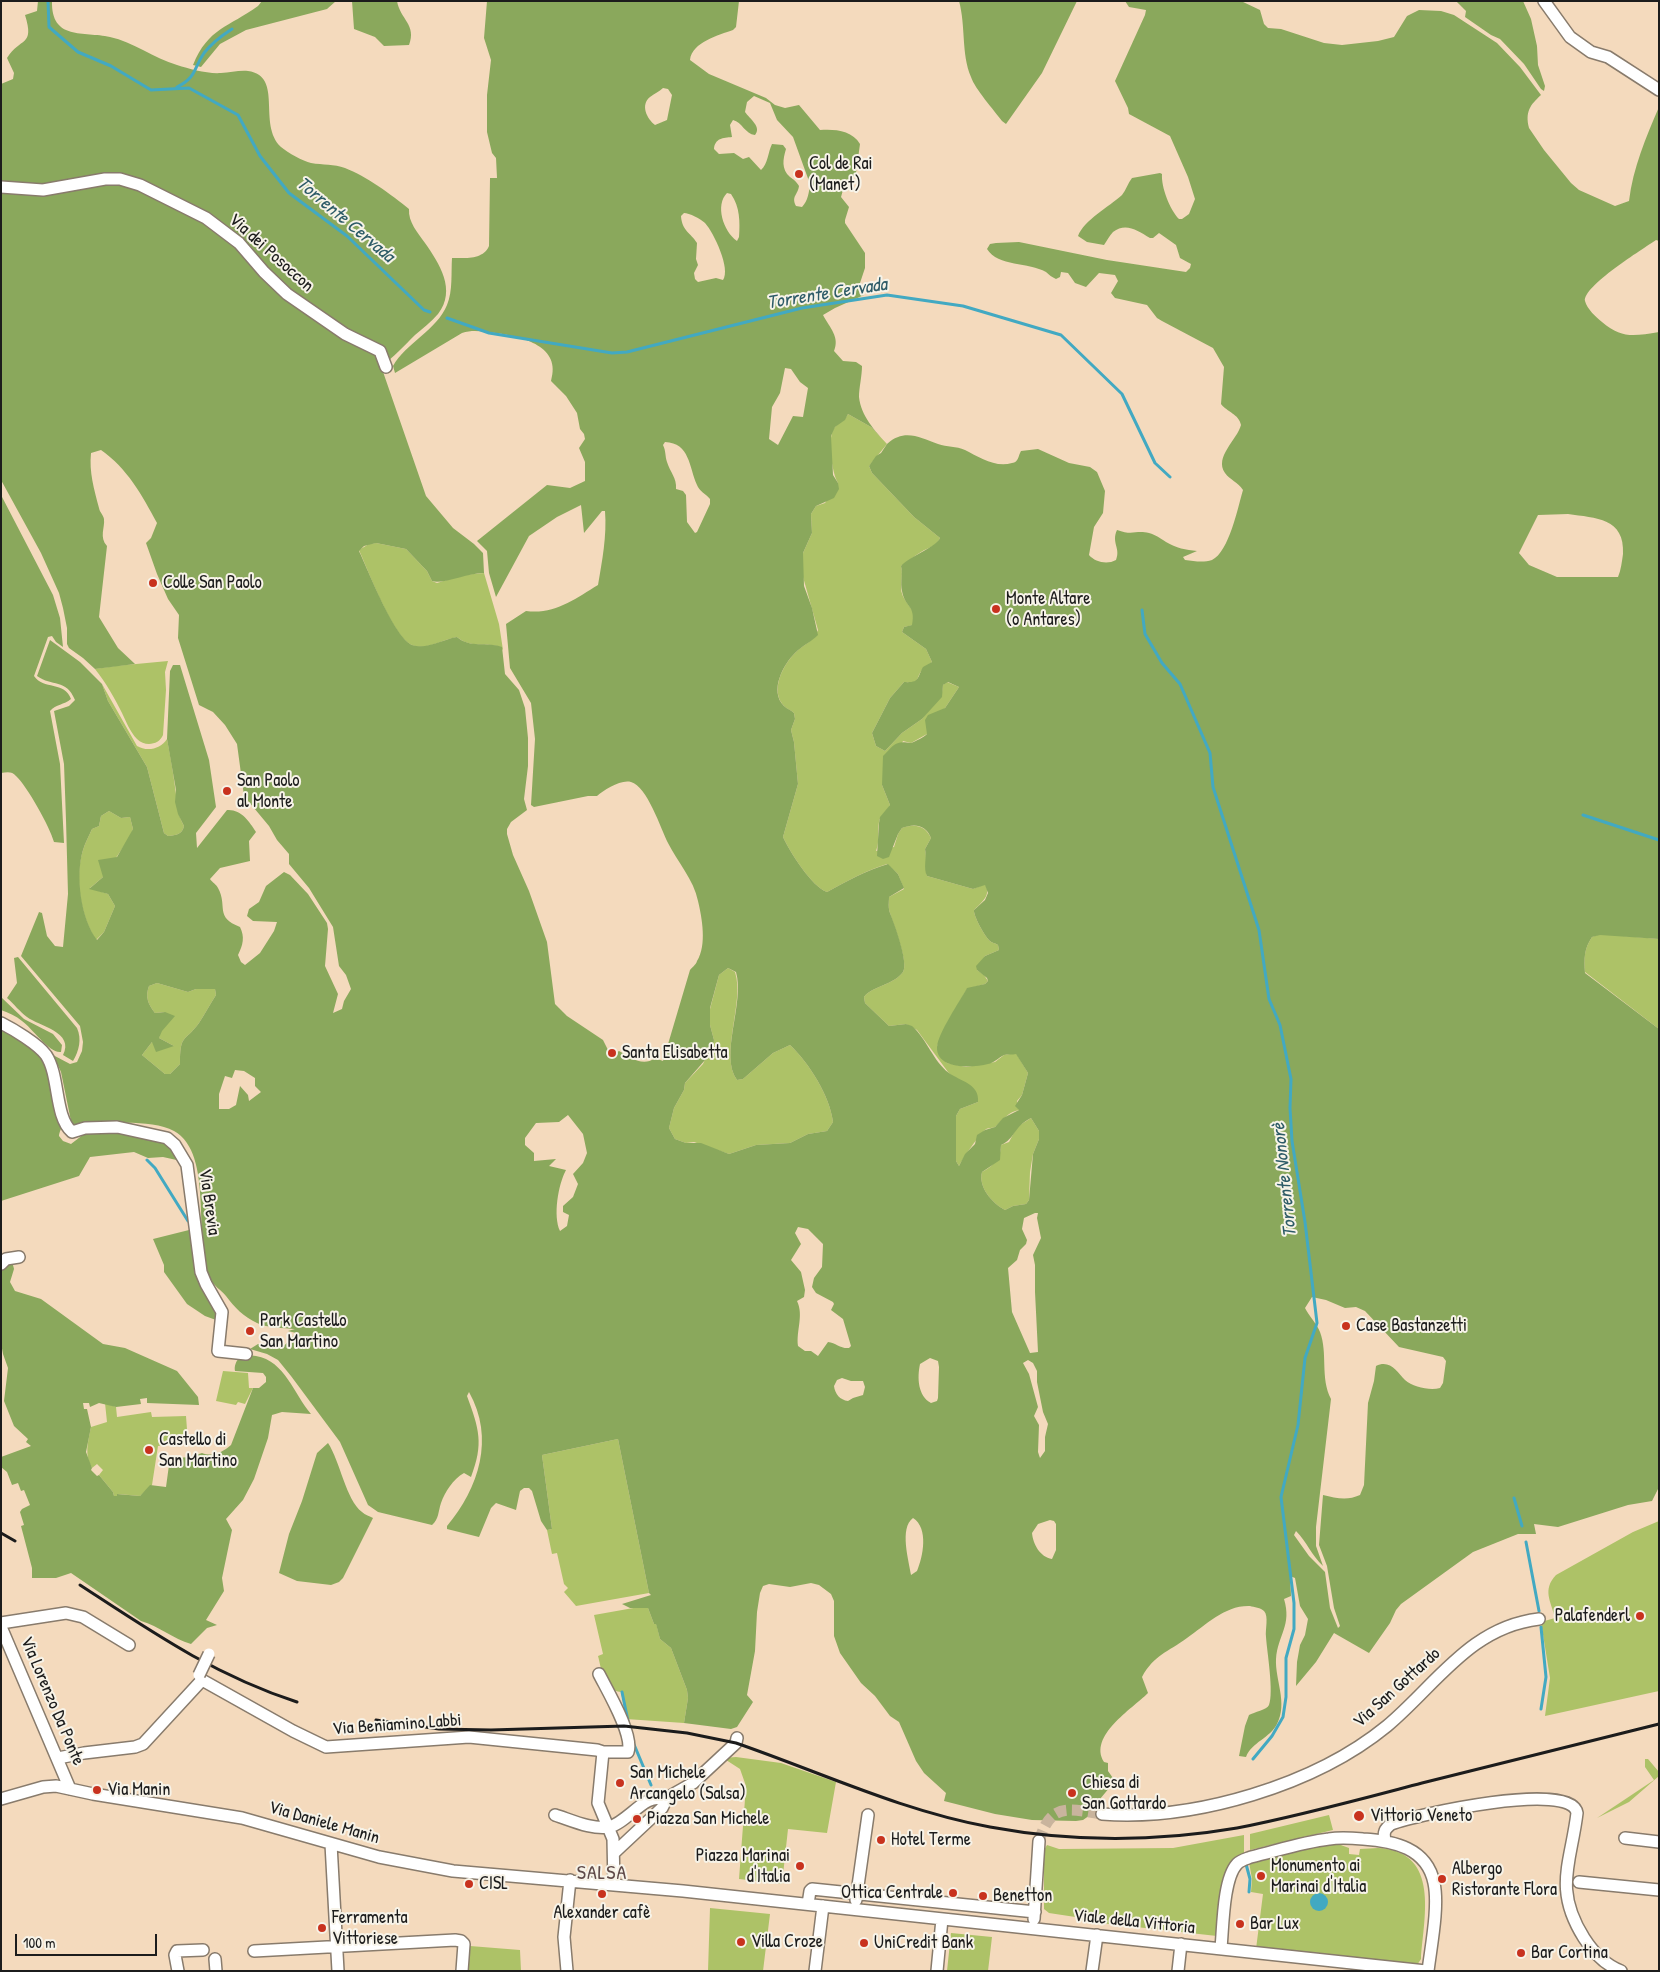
<!DOCTYPE html>
<html>
<head>
<meta charset="utf-8">
<style>
	body { margin:0 }
	#map { position:relative; width:1660px; height:1972px; overflow:hidden; background:#f4dabd; font-family:"Patrick Hand",sans-serif }
	canvas { display:block }
	.frame { position:absolute; inset:0; border:2px solid #1c1c1c; pointer-events:none }
	.scale { position:absolute; left:15px; top:1934px; width:142px; height:22px; box-sizing:border-box; border:2px solid #1c1c1c; border-top:0; padding-left:6px; font-size:15px; line-height:18px; white-space:nowrap; color:#1c1c1c; -webkit-text-stroke:4px #f7f3e8; paint-order:stroke }
</style>
</head>
<body>
<div id="map">
<canvas width="1660" height="1972"></canvas>
<div class="frame"></div>
<div class="scale">100 m</div>
</div>
<script>
const ctx = document.querySelector('canvas').getContext('2d');
ctx.lineJoin = 'round';
function fillPath(path, color) { ctx.fillStyle = color; ctx.fill(path, 'evenodd'); }
function strokePath(path, color, width, dash) { ctx.strokeStyle = color; ctx.lineWidth = width; ctx.lineCap = dash ? 'butt' : 'round'; ctx.setLineDash(dash || []); ctx.stroke(path); }
function label(font, color, halo, rows, align = 'center') {
  ctx.font = font + ' "Patrick Hand",sans-serif'; ctx.lineWidth = 4; ctx.setLineDash([]); ctx.textBaseline = 'middle'; ctx.strokeStyle = halo; ctx.fillStyle = color; for (const [text, x, y, turn = 0] of rows) {
    ctx.save(); ctx.translate(x, y); ctx.rotate((+turn || 0) * Math.PI / 180); ctx.textAlign = isNaN(turn) ? turn : align; if (halo) ctx.strokeText(text, 0, 0); ctx.fillText(text, 0, 0); ctx.restore();
  }
}
const green = new Path2D(`
	M848 414 871 427 887 444 869 466 872 473 914 517 940 538C936 547 929 547 921 552 914 556 908 562 901 566 903 574 901 580 901 588 901 598 910 605 914 614L913 625 904 627 902 632 926 649 932 662C929 665 925 667 922 670 915 679 921 684 904 682L890 698 872 733 876 746 885 751 902 733 922 719 942 692 943 685 947 682 959 687 945 708 927 727V734L911 743 903 741 882 785 890 805C887 812 880 815 879 822 877 833 880 841 876 851L894 847 898 834 902 828C915 823 926 826 931 838L925 849C927 858 925 867 927 876L973 889 985 884C992 895 981 903 974 910 973 915 985 937 990 941 992 943 995 943 998 945L999 950 985 956 977 970 984 975 988 981 985 984 967 989 946 1025 937 1046 947 1063 966 1067 995 1062 1004 1055 1016 1053 1028 1073 1022 1095 1017 1101 1019 1110C1009 1112 1003 1119 996 1126 993 1129 988 1127 985 1130 980 1133 962 1160 959 1166L956 1161V1116L960 1109 978 1102 948 1072 917 1030 906 1024 889 1026 865 1003 864 997C872 986 894 985 903 972 909 963 893 923 890 913 888 908 889 902 889 897L904 889 898 874 887 864C865 871 847 881 827 892 812 887 790 852 783 837L798 784 794 742 791 730 795 719 794 713C791 710 787 709 785 707 768 691 784 663 797 651 806 643 813 642 818 630L803 577V553L812 533 811 514 816 506 825 503 838 483C832 473 827 439 834 428 839 422 845 421 848 414Z
	M376 543 406 549 427 571 432 581 437 583 463 575 484 573 499 624 503 650C495 639 473 651 457 637 443 639 426 651 412 645 393 637 368 570 359 550L369 544Z
	M168 661 165 672 166 690 163 735C159 745 145 747 137 739 130 732 126 721 122 713 114 697 106 683 95 669L115 666Z
	M102 684 137 746C147 752 161 749 167 739 170 755 173 771 175 787 178 806 175 808 184 826 182 835 176 835 168 836L164 833 147 767 108 701Z
	M109 811 121 818 130 817 133 829 130 837 103 877 90 888 108 894 115 906 104 932 96 940C81 917 74 878 83 850 85 843 89 836 92 829L99 826 101 816Z
	M1600 934 1659 939V1029L1585 972C1584 958 1584 949 1592 937Z
	M728 968 735 972C745 1002 719 1055 737 1080L743 1079 773 1053 790 1045C809 1063 830 1096 833 1122L827 1131 808 1134 790 1143 756 1145 729 1154 694 1142 686 1143 675 1139 669 1128 674 1108 684 1090 685 1083 703 1064 714 1040 710 1025V1009L719 975Z
	M157 983 188 992 196 989H215L216 995C210 1004 205 1014 199 1023 184 1043 180 1034 180 1064L170 1074H165L142 1055 152 1042 174 1046 159 1038 165 1012 155 1013C148 1004 145 997 149 986Z
	M1031 1118 1039 1131V1139L1033 1154 1030 1172 1029 1200 1026 1204 1013 1206 1005 1210C992 1203 978 1187 982 1172 993 1166 1001 1159 1001 1145L1009 1142 1017 1127Z
	M223 1371 248 1373 249 1388H253L245 1404 238 1402 236 1405 216 1401Z
	M105 1403 116 1407 117 1417 151 1412 152 1417 186 1416 188 1443 158 1446 152 1485 140 1496 118 1494V1496H114L113 1492 99 1475 103 1470 97 1464 92 1468C84 1455 88 1442 91 1427L107 1422Z
	M618 1439 649 1593 576 1606 564 1592 568 1588 564 1584 557 1553 552 1554 547 1530 552 1529 542 1455Z
	M1659 1521V1691L1545 1716 1550 1678 1541 1622 1555 1618C1551 1601 1542 1590 1556 1575L1633 1532Z
	M639 1607 648 1608 654 1624 656 1623 660 1639 671 1648 687 1690 688 1698 684 1723 626 1719 621 1692C603 1690 602 1671 598 1656L603 1654 594 1615Z
	M736 1757 781 1763 836 1782 827 1833 788 1829 782 1884 739 1879 746 1786 740 1769 723 1758Z
	M1645 1759H1648L1659 1772V1776L1629 1802 1597 1818 1654 1780 1645 1767Z
	M1329 1815 1333 1830 1250 1850V1834Z
	M1244 1835V1853L1230 1865 1217 1936 1082 1921V1918L1049 1913 1044 1909V1850L1047 1845 1059 1849 1173 1848Z
	M1325 1844H1338L1349 1848V1854L1359 1855 1360 1849C1369 1849 1378 1847 1387 1849 1440 1858 1423 1922 1421 1959L1417 1965 1256 1949 1263 1894 1251 1892 1252 1879 1249 1862Z
	M710 1908 770 1914 763 1971H708Z
	M951 1933 992 1937 988 1971H947Z
	M470 1946 520 1950 521 1971H468Z`);
const forest = new Path2D(`
	M38 1H52C51 41 84 31 110 37 133 42 154 58 177 65 190 69 207 74 221 73 230 73 239 70 248 71 284 76 257 124 281 147 288 153 303 161 311 163 323 165 334 164 345 168 366 176 392 195 409 209 408 222 418 233 425 243 439 263 457 290 438 314 431 322 423 328 415 335 404 346 394 357 381 366L426 496 453 528 474 544 483 553 484 573C470 572 442 585 432 581L427 571 406 549 376 543 364 546 359 551C368 570 394 637 412 645 427 650 443 639 457 637 471 649 486 641 502 647L505 674 519 690 525 708 528 738V766L524 799 527 810 511 822 507 829V834L513 855 529 891 547 942 555 1004 567 1016 603 1040 611 1056 619 1051C631 1058 643 1067 655 1058L663 1061 690 970C692 967 696 965 697 961 707 945 702 918 698 901 694 880 677 861 668 843 661 829 647 786 631 782 621 779 604 790 597 796H588L534 807 531 805 535 739 531 703 510 668 506 624 526 611C554 615 575 599 598 585 602 561 607 536 605 511H602L584 533 581 505 557 517 529 536 496 597 489 573 487 551 477 541 547 485 570 488 585 481V462L579 448 585 439 584 434 580 429 577 413 566 396 551 381C562 346 523 337 496 333 484 332 474 329 462 333L395 373 393 366C406 343 437 330 447 305 453 291 451 272 452 258 465 258 483 260 489 246L490 178H497L496 158 492 153 487 132V95L491 60 484 38 487 1H739L736 27 733 30C719 35 692 42 690 60L709 74 766 98 775 105 785 108 799 105 820 130C834 129 852 130 860 144L856 173 843 190 841 197 849 207 845 220V223L865 253V268L859 286 864 295 835 308 823 315C830 328 840 337 834 351L843 361 856 362 862 366C862 376 859 388 859 397 861 416 875 431 887 444 905 428 920 438 938 444 947 447 956 446 965 450 979 457 995 468 1012 463 1019 462 1018 456 1021 451L1038 449 1069 463 1090 467 1097 472 1105 491 1103 513 1094 527 1089 555C1095 562 1107 565 1116 560 1121 548 1111 543 1117 530 1133 536 1135 530 1149 533 1156 535 1160 538 1166 542 1176 548 1186 550 1197 551L1183 557 1185 560C1194 561 1203 563 1212 560 1229 552 1238 507 1243 490 1238 482 1230 480 1225 473 1214 457 1237 440 1241 425 1239 414 1227 412 1221 404L1224 367 1213 348 1162 321 1157 318 1147 305 1115 298 1111 293 1118 281 1115 275 1099 273 1086 287 1075 283 1068 273 1061 272 1060 277 1056 279C1052 277 1049 275 1046 272 1029 262 998 267 987 249L990 244 996 243 1019 242 1107 260 1186 272 1190 268 1191 264 1180 258 1176 245 1159 233 1153 238H1150C1138 231 1126 222 1113 232 1109 236 1107 241 1104 245L1087 242 1078 236C1084 220 1109 207 1122 195 1126 190 1128 183 1132 178L1160 173 1162 174C1161 187 1170 210 1179 219H1182L1189 214 1195 199 1188 177 1170 136 1129 114 1128 108 1115 81 1145 15 1146 10 1129 7 1125 1H1241L1260 10 1264 24 1268 28 1281 29 1324 43 1342 45 1378 41 1394 37 1407 16 1419 10 1441 11 1454 15 1497 43 1520 67 1541 95C1530 105 1525 112 1529 128L1544 150 1571 183 1579 190 1615 206 1629 201C1633 168 1646 137 1659 107V241L1656 240C1643 249 1583 286 1585 301 1587 309 1596 317 1602 322 1622 339 1634 336 1659 332V939L1600 935 1592 937C1584 949 1584 958 1585 973L1659 1029V1487L1652 1501 1628 1505 1558 1527 1534 1524 1536 1534H1518L1473 1552 1401 1604 1396 1610 1390 1623 1369 1653 1334 1633 1316 1662 1296 1686 1297 1662 1300 1645 1305 1635 1308 1619 1300 1606 1295 1578 1290 1576 1291 1596 1284 1599C1292 1626 1278 1634 1276 1659 1275 1680 1288 1703 1277 1724 1270 1738 1252 1742 1246 1757L1239 1756 1245 1726 1249 1715C1254 1712 1267 1710 1269 1705 1274 1692 1267 1652 1266 1637 1265 1630 1269 1616 1264 1611 1261 1608 1254 1607 1250 1606 1225 1605 1206 1625 1187 1638 1168 1652 1154 1655 1142 1677L1148 1693C1132 1709 1088 1736 1104 1762L1108 1763V1771L1115 1781 1095 1805 1093 1813 1083 1820 1076 1821 1032 1820 995 1814 944 1801 946 1793 924 1773 916 1761 899 1722 890 1716 875 1696 861 1683 840 1653 834 1636V1601L831 1594 819 1585 811 1583 790 1587 769 1584 763 1586 760 1593 757 1612 755 1651 747 1695 753 1702 737 1727 731 1729 684 1723 688 1698 687 1690 671 1648 660 1639 656 1624H654L648 1608H630L622 1604 651 1595 649 1593 618 1439 542 1455 552 1529 547 1530 541 1521 532 1491 529 1488H524L520 1491 516 1510 496 1503 491 1508 479 1537 447 1529V1526C479 1488 495 1438 469 1392L467 1396C479 1429 484 1443 471 1477L464 1473C453 1479 445 1492 441 1503 438 1512 439 1519 432 1525L378 1512 368 1505 340 1442 291 1376 278 1360 267 1354 250 1349 258 1344 283 1347 296 1333 288 1331 295 1329C283 1328 268 1328 257 1323 244 1317 234 1307 226 1296 221 1290 214 1286 210 1279 192 1243 215 1154 174 1131 149 1118 100 1124 72 1126L61 1072 53 1055 70 1064 77 1062 82 1051 83 1042 80 1026 21 956 39 912 42 913 47 936 55 946 63 947 68 894 66 820 64 764 54 711 69 706 75 700C66 678 52 687 37 676L50 640 80 662 102 684 108 701 147 767 164 833 168 836C176 835 182 835 184 826L178 814 175 802 176 790 167 739 170 671 173 665H180L209 760 216 807 196 833 197 848 227 810C241 809 249 821 256 832L249 841 250 861 220 868 210 879C212 882 217 885 218 888 228 906 214 917 240 927 245 937 243 945 238 955L241 962 245 965 260 953 274 931 277 922 253 921 247 916 249 909 259 902 266 886 284 872 290 875 308 894 327 923 328 929 325 966 338 994 333 1013 342 1009 344 1001 351 989 346 975 339 966 333 927 309 888 289 864V854L277 840 269 826 244 796 237 744 225 725 213 712 199 705 178 638 179 615 168 599 157 574 146 543 151 538 157 523C142 495 127 468 101 450L91 453C89 472 94 489 99 508 100 513 103 514 104 519 105 528 99 537 107 546L99 617 118 648 135 664 95 669 83 658 69 648 67 644V628L63 608 59 593 41 553 1 480V84L13 79 14 73 7 58C20 37 35 47 25 15L37 11ZM663 88 668 89 672 95 667 120 655 125C647 119 640 105 650 97 655 93 659 92 663 88ZM754 96 770 103 777 120 793 137 810 184C809 192 808 201 802 207L796 206C791 196 798 195 799 186 796 181 794 180 790 177 781 169 783 159 786 149L783 145 772 144C768 152 768 164 761 170L749 157 743 159 734 153 719 154 714 149C715 138 723 138 732 137L730 125 733 120C742 122 745 134 755 135 762 127 750 119 745 112L747 102ZM727 193 731 194C740 207 740 222 739 237L737 241C723 231 715 205 727 193ZM684 213C689 213 701 219 705 223 714 233 731 269 723 280L716 278 698 282 695 279 694 273 698 265 696 259 697 243C691 233 682 231 681 216ZM785 368 791 369 800 382 808 388 803 417 793 416 778 445 769 439 772 407 780 393ZM848 414 871 427 887 444 881 453 876 456 869 466 872 473 914 517 940 538C936 547 909 557 901 566 903 574 900 583 902 591 905 608 916 605 912 625L904 627 902 632 926 649 932 662 923 667C917 678 920 683 904 682L890 698 872 733 876 746 885 751 902 733 922 719 942 697 943 685 948 682 959 687 945 708 928 715 925 720 927 734C924 737 916 741 911 743 895 740 894 745 883 756L882 785 890 805 880 817 879 823 877 856 883 859 889 857 898 834 902 828C915 823 926 825 931 838L925 849C927 858 923 868 927 876L973 889 985 885 988 893 985 900 974 910C973 915 985 937 990 941 992 943 995 943 998 945L999 950 985 956 976 966 977 970 987 978 988 981 985 984 967 988C960 1001 938 1033 937 1047 936 1070 973 1068 988 1064 994 1063 998 1058 1004 1055 1008 1054 1012 1055 1016 1054L1028 1073 1022 1095 1015 1106 1019 1110 1003 1118 995 1127 985 1130 977 1135 975 1144 965 1154 959 1166 956 1161V1116L960 1109 978 1102C980 1084 960 1081 949 1073 933 1061 927 1039 912 1026L906 1024 889 1026 865 1003 864 997C872 986 894 985 903 972 909 963 894 923 890 913 888 908 889 902 889 897L904 888 898 874 888 864C865 871 847 881 827 892 812 887 790 852 783 837L798 784 794 742 791 730 795 719 794 713C791 710 787 709 784 706 769 691 783 665 795 653 802 646 811 642 818 635L812 608 804 586 803 553 812 533 811 514 816 506 834 498 839 489 838 483 833 475 831 436 835 427 845 420ZM665 442C690 443 689 467 697 485 699 491 706 494 710 499V504L697 532 695 533 687 522 686 495 683 491 676 489C677 478 670 472 667 462 665 456 666 451 663 445ZM1568 514C1596 518 1625 518 1623 554 1622 561 1621 570 1618 577H1557L1529 565 1519 553 1538 515ZM109 811 121 818 130 817 133 829 117 857 98 860 103 877 89 889 108 894 115 906 104 932 97 940C81 919 75 876 83 850 85 843 89 836 92 829L99 826 101 816ZM728 968 736 972C745 1003 719 1055 737 1080L743 1079 773 1053 790 1045C809 1063 830 1096 833 1122L827 1131 808 1134 790 1143 756 1145 729 1154 701 1143H686L675 1139 669 1128 674 1108 684 1090 685 1083 712 1052 714 1040 710 1025V1008L719 975ZM157 983 188 992 196 989H215L216 995C210 1004 205 1014 199 1023 184 1043 180 1034 180 1064L170 1074H165L142 1055 152 1042 156 1052 174 1046 159 1038 162 1031 175 1016 165 1012 155 1013C148 1004 145 997 149 986ZM235 1070 244 1071 255 1078V1086L261 1092 249 1101 248 1095 240 1086 236 1105 229 1109H219V1094L225 1076 232 1078ZM568 1115 583 1134 587 1153 583 1163 573 1174 578 1184 573 1197 563 1206V1212L569 1215 567 1226 560 1231C553 1216 558 1185 566 1170L549 1166 556 1159 534 1161V1153L525 1145V1138L536 1123 559 1122ZM1031 1118 1039 1131V1139L1033 1154 1029 1200 1026 1204 1013 1206 1005 1210C992 1203 978 1187 982 1172L1000 1160 1001 1145C1016 1138 1013 1127 1031 1118ZM1035 1213H1038L1037 1218 1041 1238 1033 1255 1035 1265V1292L1038 1352 1030 1353 1012 1312 1008 1268 1017 1260 1020 1250 1026 1244 1027 1240 1022 1229 1024 1218ZM798 1227 808 1229 823 1244 822 1267 814 1278 812 1287 816 1293 833 1302 834 1304 831 1310 843 1319 851 1346 849 1348C841 1349 836 1343 828 1342L818 1356 811 1351H805L798 1346C796 1330 804 1316 797 1301L804 1297 805 1290 801 1272 791 1260 801 1244 795 1233ZM1312 1297 1326 1300 1345 1308 1356 1307 1365 1311 1399 1347 1443 1357 1446 1361 1443 1383 1440 1388C1430 1391 1413 1387 1405 1380 1397 1372 1390 1359 1376 1366L1374 1381 1368 1403 1364 1485 1360 1495C1347 1501 1336 1498 1323 1495L1319 1545 1327 1566 1334 1608 1340 1626 1338 1628 1330 1608 1325 1572 1309 1556 1294 1535 1296 1531C1307 1542 1312 1556 1323 1566L1316 1546V1527L1331 1399C1320 1378 1328 1353 1320 1332 1317 1324 1309 1316 1305 1308ZM930 1358 938 1361 939 1367 938 1398 937 1401 931 1403C918 1396 917 1378 920 1364ZM1028 1360 1033 1363 1037 1371V1382L1043 1412 1048 1424 1045 1437V1451L1040 1458 1038 1452 1039 1425 1034 1416 1038 1407 1029 1374 1023 1363ZM842 1378 851 1381H863L865 1387 863 1395 853 1398 848 1401C840 1400 835 1394 834 1386L837 1380ZM913 1518C929 1528 923 1557 917 1571L911 1575C909 1561 899 1528 913 1518ZM1050 1520 1054 1521 1056 1524V1550L1052 1559C1040 1557 1033 1544 1032 1533L1038 1524Z
	M262 1H336L327 9 246 30 220 44 201 67 193 65C208 28 229 27 258 6Z
	M352 1H397C400 19 417 25 409 45L384 46 375 37 354 29Z
	M959 1H1077L1042 73 1006 124 1002 121C994 110 975 89 971 77 961 53 966 27 959 1Z
	M1456 1H1523L1531 19 1537 46 1538 65 1545 86 1544 91 1541 89 1524 64 1500 39 1491 35 1465 17 1466 11Z
	M1 495 53 595 60 618 63 647 56 642 52 636 48 637 34 676C43 690 65 681 71 699 64 705 56 704 50 711L60 764 64 843 54 842C50 827 27 786 16 776 12 771 7 772 1 773Z
	M18 957 77 1028C82 1039 79 1051 73 1061L63 1055C75 1032 39 1026 27 1017 20 1012 14 1004 7 998L17 983 14 958Z
	M1 997 24 1019 53 1034 62 1045 61 1052C50 1054 32 1028 22 1021 16 1016 9 1013 1 1010Z
	M1 1026C15 1036 31 1045 41 1058 51 1072 61 1108 61 1125 62 1129 59 1132 59 1136L63 1141 71 1144 84 1134 112 1130 168 1142 181 1161 163 1157 148 1158 134 1152 90 1157 79 1176 1 1201Z
	M189 1230 202 1276 218 1309 216 1320 205 1316 187 1304 164 1272V1265L153 1239Z
	M8 1264 13 1265 14 1269 10 1282 15 1291 41 1299 103 1344 125 1348 177 1371 198 1397 199 1405 147 1403V1398L140 1399 141 1404 116 1407 99 1403 90 1407 89 1403H83L84 1409H87L91 1427 86 1452 92 1468 91 1470 97 1476 99 1475 113 1492 114 1496H117V1494L140 1496 150 1485 166 1487 169 1465H176L177 1458 190 1457 202 1453C212 1457 222 1453 231 1445L253 1388H259L266 1382V1377L263 1373 235 1371C234 1366 236 1361 240 1357 245 1354 250 1355 256 1356 285 1361 294 1394 311 1414L282 1412 272 1415 268 1438 254 1479 243 1500 226 1519 232 1530 222 1578 224 1591 206 1620 217 1625 207 1628 191 1644C173 1639 159 1626 141 1621L71 1573 56 1578H32V1568L21 1526 24 1525 20 1512 22 1509 30 1505 24 1490 21 1491 18 1483 12 1485 7 1472 1 1467V1457L31 1446 26 1442 28 1439 14 1426 4 1401 8 1368 3 1354 1 1343V1267Z
	M328 1443C340 1461 346 1500 362 1512 365 1515 370 1516 373 1518L343 1578 339 1582 331 1585 297 1581 279 1573 289 1534 302 1501 317 1453Z`);
const water = new Path2D(`
	M1310 1902a9 9 0 1 1 18 0a9 9 0 1 1-18 0Z`);
const stream = new Path2D(`
	M48 1 49 27 78 52 111 66 151 90 189 88 238 115 260 156 289 193 347 236 424 310 430 312
	M177 87C197 77 193 69 204 53 212 43 221 36 232 29
	M447 318 489 333 612 353 627 352 802 308 887 295 963 306 1061 335 1122 394 1155 463 1170 477
	M1142 610 1145 634 1162 663 1180 684 1210 753 1213 787 1259 930 1269 999 1280 1025 1291 1079 1290 1108 1292 1141 1305 1222 1317 1323 1305 1358 1298 1425 1281 1497 1294 1603V1629L1286 1658V1697L1283 1717 1272 1736 1253 1759
	M1583 815 1659 840
	M147 1160 155 1168 188 1221
	M1514 1498 1522 1526
	M1526 1542 1539 1611
	M1541 1627 1546 1677 1541 1709
	M622 1692 628 1721
	M633 1742 651 1785
	M1246 1864 1250 1879 1249 1892`);
const minorTunnel = new Path2D(`
	M1039 1841C1051 1802 1068 1809 1102 1814`);
const minor = new Path2D(`
	M1544 1 1570 37 1591 52 1608 57 1659 90
	M1 187 43 190 105 179H120L140 185 206 218 239 243 264 272 287 294 345 334 380 351 386 367
	M1 1023C13 1029 38 1044 46 1055 60 1076 54 1116 72 1132L85 1128 117 1127 167 1138 175 1145 187 1165 201 1272 206 1284 222 1312 218 1351 246 1354
	M1 1264 6 1259 19 1257
	M1 1623 66 1613 83 1617 129 1645
	M1 1627 70 1789
	M603 1752 598 1803 613 1839 614 1885
	M58 1758 84 1753 135 1747 143 1744 202 1680 293 1731 326 1747 469 1737 597 1750 603 1752H628C634 1735 607 1690 599 1674
	M1 1799 43 1787 56 1786 93 1794 242 1818 379 1857 453 1871 683 1891 1426 1971
	M663 1800 693 1783 736 1743 737 1738
	M1102 1814C1195 1821 1315 1785 1387 1726 1436 1685 1470 1627 1539 1619
	M555 1815C571 1820 592 1830 609 1827 627 1823 647 1791 663 1800L664 1804 662 1808 615 1852
	M1625 1838 1659 1842
	M1385 1840C1383 1832 1385 1829 1391 1824 1415 1815 1572 1780 1577 1813 1571 1863 1553 1889 1584 1938 1593 1952 1605 1965 1621 1971
	M331 1844 338 1971
	M1579 1882 1659 1890
	M856 1900 868 1815
	M808 1904 810 1891 812 1889 1035 1912
	M1034 1919 1039 1841
	M1221 1948C1223 1928 1223 1879 1237 1864 1241 1860 1246 1859 1251 1857 1276 1851 1303 1842 1329 1839 1340 1837 1352 1838 1363 1839 1394 1841 1427 1848 1434 1883 1439 1907 1431 1946 1428 1971
	M254 1951 455 1940 461 1941 464 1944 462 1971
	M215 1959 216 1971
	M178 1971 175 1955 177 1951 203 1950
	M567 1971 564 1937 570 1880
	M815 1971 823 1906
	M937 1971 942 1919
	M1092 1971 1097 1935
	M1178 1971 1181 1944`);
const rail = new Path2D(`
	M1 1533 15 1541
	M80 1585C152 1632 214 1675 297 1702
	M376 1720 439 1729 491 1730 624 1726 687 1733 736 1743C820 1772 902 1811 990 1827 1071 1842 1155 1842 1237 1828 1299 1816 1361 1799 1422 1783 1501 1763 1580 1744 1659 1724`);
const minorBridge = new Path2D(`
	M199 1675 209 1654`);
const markers = [
	[799,174,5,"#c8321e"],
	[153,583,5,"#c8321e"],
	[996,609,5,"#c8321e"],
	[227,791,5,"#c8321e"],
	[612,1053,5,"#c8321e"],
	[1346,1326,5,"#c8321e"],
	[250,1331,5,"#c8321e"],
	[149,1450,5,"#c8321e"],
	[1640,1616,5,"#c8321e"],
	[620,1783,5,"#c8321e"],
	[97,1790,5,"#c8321e"],
	[1072,1793,5,"#c8321e"],
	[1359,1816,6,"#c8321e"],
	[637,1819,5,"#c8321e"],
	[881,1840,5,"#c8321e"],
	[800,1866,5,"#c8321e"],
	[1261,1876,5,"#c8321e"],
	[1442,1879,5,"#c8321e"],
	[469,1884,5,"#c8321e"],
	[953,1893,5,"#c8321e"],
	[602,1894,5,"#c8321e"],
	[983,1896,5,"#c8321e"],
	[1240,1924,5,"#c8321e"],
	[322,1928,5,"#c8321e"],
	[741,1942,5,"#c8321e"],
	[864,1943,5,"#c8321e"],
	[1521,1953,5,"#c8321e"]
];
const poiNames = [
	["Col de Rai",809,164],
	["(Manet)",809,185],
	["Colle San Paolo",163,583],
	["Monte Altare",1006,599],
	["(o Antares)",1006,620],
	["San Paolo",237,781],
	["al Monte",237,802],
	["Santa Elisabetta",622,1053],
	["Park Castello",260,1321],
	["San Martino",260,1342],
	["Case Bastanzetti",1356,1326],
	["Castello di",159,1440],
	["San Martino",159,1461],
	["Palafenderl",1630,1616,"right"],
	["San Michele",630,1773],
	["Arcangelo (Salsa)",630,1794],
	["Chiesa di",1082,1783],
	["San Gottardo",1082,1804],
	["Via Manin",107,1790],
	["Vittorio Veneto",1370,1816],
	["Piazza San Michele",647,1819],
	["Hotel Terme",891,1840],
	["Piazza Marinai",790,1856,"right"],
	["d'Italia",790,1877,"right"],
	["Monumento ai",1271,1866],
	["Marinai d'Italia",1271,1887],
	["Albergo",1452,1869],
	["Ristorante Flora",1452,1890],
	["CISL",479,1884],
	["Ottica Centrale",943,1893,"right"],
	["Benetton",993,1896],
	["Alexander cafè",602,1913,"center"],
	["Ferramenta",332,1918],
	["Vittoriese",332,1939],
	["Bar Lux",1250,1924],
	["Villa Croze",751,1942],
	["UniCredit Bank",874,1943],
	["Bar Cortina",1531,1953]
];
const streetNames = [
	["Via dei Posoccon",271,253,42],
	["Via Brevia",209,1202,82],
	["Via San Gottardo",1397,1688,-42],
	["Via Lorenzo Da Ponte",52,1701,67],
	["Via Beniamino Labbi",397,1725,-4],
	["Via Daniele Manin",324,1823,16],
	["Viale della Vittoria",1134,1922,6]
];
const waterNames = [
	["Torrente Cervada",345,220,40],
	["Torrente Cervada",827,294,-9],
	["Torrente Nonorè",1285,1180,-96]
];
const quarterNames = [
	["SALSA",602,1874]
];
fillPath(green, '#adc267');
fillPath(forest, '#8aa85c');
fillPath(water, '#42a9c2');
strokePath(stream, '#42a9c2', 3);
strokePath(minorTunnel, '#c9b49d', 11, [11, 5.5]);
strokePath(minor, '#887b6c', 14);
strokePath(minor, '#fff', 11);
strokePath(rail, '#1c1c1c', 3);
strokePath(minorBridge, '#887b6c', 14, []);
strokePath(minorBridge, '#fff', 11);
for (const [x, y, r, color] of markers) { const dot = new Path2D(); dot.arc(x, y, r, 0, 2 * Math.PI); ctx.fillStyle = color; ctx.fill(dot); strokePath(dot, '#f7f3e8', 2); }
label('18px', '#1c1c1c', '#f7f3e8', poiNames, 'left');
label('18px', '#1c1c1c', '#f7f3e8', streetNames);
label('italic 19px', '#2d5b67', '#f7f3e8', waterNames);
ctx.letterSpacing = '1px';
label('20px', '#5f4a49', '#f7f3e8', quarterNames);
ctx.letterSpacing = '0px';
</script>
</body>
</html>
